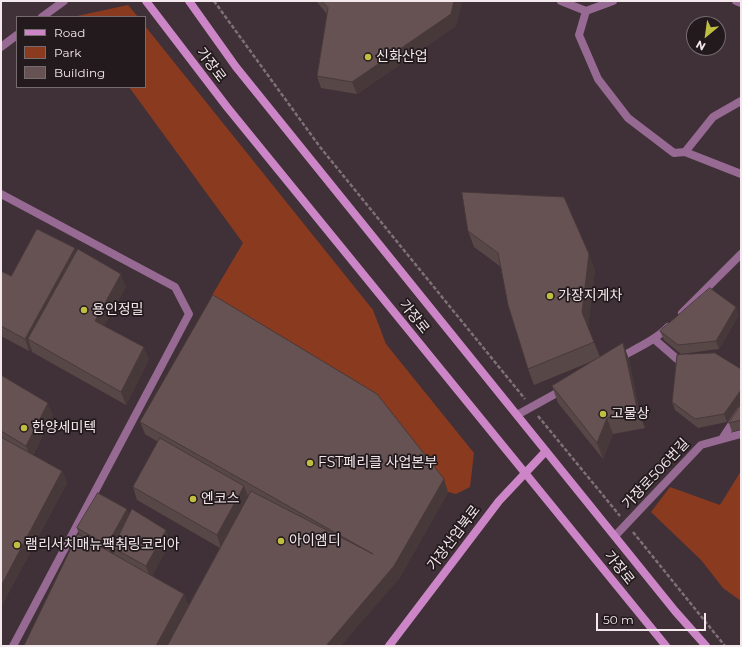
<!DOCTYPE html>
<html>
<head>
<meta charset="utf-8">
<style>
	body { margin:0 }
	#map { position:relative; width:742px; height:647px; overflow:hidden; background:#403037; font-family:Montserrat,sans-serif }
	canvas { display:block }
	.frame { position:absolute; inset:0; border:2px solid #f3e8ec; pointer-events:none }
	.legend { position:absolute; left:16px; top:16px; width:130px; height:72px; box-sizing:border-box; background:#221a1d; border:1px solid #766c70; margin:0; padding:5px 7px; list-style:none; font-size:12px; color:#f3e8ec }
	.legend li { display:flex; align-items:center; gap:8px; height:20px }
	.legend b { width:20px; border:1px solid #766c70 }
	.north { position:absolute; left:686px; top:16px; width:40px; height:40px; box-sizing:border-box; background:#221a1d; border:1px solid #766c70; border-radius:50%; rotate:209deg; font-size:11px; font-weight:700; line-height:16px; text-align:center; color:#f3e8ec }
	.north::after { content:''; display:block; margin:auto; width:14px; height:18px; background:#c0be41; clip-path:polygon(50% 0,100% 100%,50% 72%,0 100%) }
	.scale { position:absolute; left:596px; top:613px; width:110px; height:18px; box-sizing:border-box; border:2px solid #f3e8ec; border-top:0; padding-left:5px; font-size:12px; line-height:14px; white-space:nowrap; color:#f3e8ec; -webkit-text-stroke:3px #221a1d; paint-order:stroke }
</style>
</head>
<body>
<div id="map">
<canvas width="742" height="647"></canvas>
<div class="frame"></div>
<ul class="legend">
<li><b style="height:5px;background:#cc86c7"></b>Road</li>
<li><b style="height:11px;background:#8a3b1f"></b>Park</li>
<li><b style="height:11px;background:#665253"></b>Building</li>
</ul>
<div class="north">N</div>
<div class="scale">50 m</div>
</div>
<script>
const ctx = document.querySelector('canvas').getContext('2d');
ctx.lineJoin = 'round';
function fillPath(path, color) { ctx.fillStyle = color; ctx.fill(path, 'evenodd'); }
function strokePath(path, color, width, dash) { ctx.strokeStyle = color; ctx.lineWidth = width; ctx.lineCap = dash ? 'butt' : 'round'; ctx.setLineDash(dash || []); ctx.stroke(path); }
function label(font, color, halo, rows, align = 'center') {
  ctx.font = font + ' Montserrat,"Noto Sans KR",sans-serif'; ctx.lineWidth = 3.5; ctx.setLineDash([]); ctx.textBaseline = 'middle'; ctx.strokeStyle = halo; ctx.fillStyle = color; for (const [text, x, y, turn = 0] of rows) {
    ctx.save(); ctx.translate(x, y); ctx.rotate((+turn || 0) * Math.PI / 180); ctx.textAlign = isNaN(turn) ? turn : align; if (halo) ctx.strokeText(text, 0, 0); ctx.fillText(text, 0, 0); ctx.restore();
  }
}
const green = new Path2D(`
	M128 5 138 17 77 16Z
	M145 26 373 310 386 344 474 453 470 487 456 494 448 492 381 407 218 308 211 297 243 243 129 87H145Z
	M741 471V601L723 588 701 560 651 512 670 487 720 505Z`);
const path = new Path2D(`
	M214 1 320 147 525 399
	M538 416 620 516
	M633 532 725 646`);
const street = new Path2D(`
	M561 1 586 11 613 1
	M736 1 741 3
	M586 11 579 35 598 79 628 118 674 153 685 152 741 174
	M42 17 64 1
	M1 47 17 35
	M685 152 713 117 741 101
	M1 194 175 287 189 314 13 646
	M682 313 741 254
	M654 339 677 359 687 358
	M617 359C635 349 654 341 668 327
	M517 415 564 389
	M722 439 741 410
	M615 536 701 445 741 434`);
const secondary = new Path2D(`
	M146 1 227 107 666 646
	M189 1 236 67 675 611 706 646
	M389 646 499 501 546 451`);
const wall = new Path2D(`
	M316 1H462L456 26 357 94 321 88 317 76 327 14Z
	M468 231 595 270 588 327 600 357 623 343 629 360 640 415 645 428 613 434 603 459 558 403 552 386 595 360 534 385 528 369 501 267 474 247Z
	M76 253 126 287 104 326 149 359 126 405 32 352 31 348 29 351 1 336V271L11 276Z
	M739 315 719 349 681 354 664 340 660 331Z
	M741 369V403L727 422 698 428 675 410 672 402Z
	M1 375 53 415 33 455 62 471 67 483 1 607Z
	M741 404V429L732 432 729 423Z
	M140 422 448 492 399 579 24 646 79 534 77 528 129 515 166 530 170 543 152 576 184 594 188 606 220 548 137 500 133 487 158 442 145 434Z`);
const shadedWall = new Path2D(`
	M454 1H462L456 26 357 94 352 82Z
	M75 248 79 261 28 339 31 348 29 351 25 339Z
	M589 254 595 270 588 328 582 312Z
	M121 274 126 287 100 334 95 321Z
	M736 307 739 315 719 349 716 341Z
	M623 343 629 360 640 415 639 411 637 408Z
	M144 347 149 359 126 405 121 392Z
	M741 390V403L727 422 724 414Z
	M48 403 53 415 31 458 26 446Z
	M607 418 613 434 603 459 597 443Z
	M62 471 67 483 1 607V586Z
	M444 479 448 492 399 579 341 646H326Z
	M244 486 249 499 221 548 217 535Z
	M127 509 131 521 113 548 115 552 112 557 107 545Z
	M166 530 170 543 151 579 146 566Z
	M184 594 188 607 167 646H156Z`);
const building = new Path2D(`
	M322 1H454L451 14 352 82 317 76 328 8Z
	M462 192 564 197 589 254 582 312 594 342 528 369 508 305 498 253 468 231Z
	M37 229 75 248 25 339 1 326V271L11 276Z
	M78 249 121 274 95 321 144 347 121 392 28 339Z
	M710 288 736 307 716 341 678 345 660 331Z
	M213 295 377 394 444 479 394 566 326 646H167L251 491 373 554 140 422Z
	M623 343 637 408 639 411 607 418 597 443 552 386Z
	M715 353 741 369V390L724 414 695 419 672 402 677 355Z
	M1 375 48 403 26 446 1 431Z
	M741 404V420L729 423Z
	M1 437 62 471 1 586Z
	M160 438 244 486 217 535 133 487Z
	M98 493 127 509 107 545 77 528Z
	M132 509 166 530 146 566 113 548Z
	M78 534 184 594 156 646H24Z`);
const markers = [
	[368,57,4,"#c0be41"],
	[550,296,4,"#c0be41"],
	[84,310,4,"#c0be41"],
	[603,414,4,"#c0be41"],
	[24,428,4,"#c0be41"],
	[310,463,4,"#c0be41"],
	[193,499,4,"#c0be41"],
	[281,541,4,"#c0be41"],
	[17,545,4,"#c0be41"]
];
const poiNames = [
	["신화산업",376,57],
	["가장지게차",558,296],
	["용인정밀",92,310],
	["고물상",611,414],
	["한양세미텍",32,428],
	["FST페리클 사업본부",318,463],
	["엔코스",201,499],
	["아이엠디",289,541],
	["램리서치매뉴팩춰링코리아",25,545]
];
const streetNames = [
	["가장로",211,65,53],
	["가장로",414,317,51],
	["가장로506번길",656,474,-47],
	["가장산업북로",454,538,-53],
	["가장로",619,568,51]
];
fillPath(green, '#8a3b1f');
strokePath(path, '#7e7076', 2.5, [4, 2]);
strokePath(street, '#966a93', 8);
strokePath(secondary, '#cc86c7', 8);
fillPath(wall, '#584747');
fillPath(shadedWall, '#47393a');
fillPath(building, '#665253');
strokePath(building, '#47393a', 1);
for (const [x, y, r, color] of markers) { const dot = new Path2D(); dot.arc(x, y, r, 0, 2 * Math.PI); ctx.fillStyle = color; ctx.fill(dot); strokePath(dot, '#221a1d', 1.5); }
label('14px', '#f3e8ec', '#221a1d', poiNames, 'left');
label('14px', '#f3e8ec', '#221a1d', streetNames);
</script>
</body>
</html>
